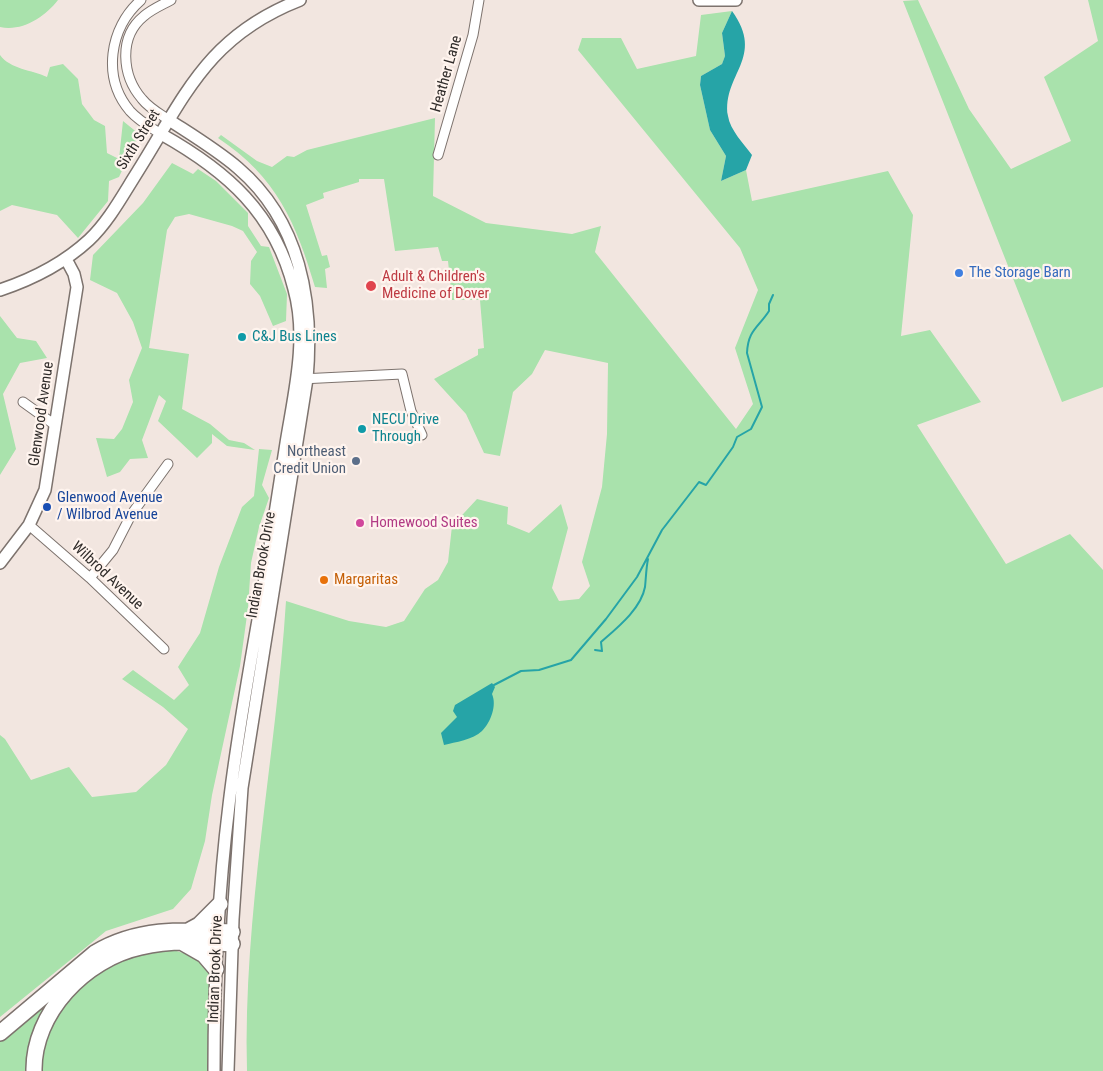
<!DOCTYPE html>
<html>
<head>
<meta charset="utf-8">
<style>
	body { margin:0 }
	canvas { display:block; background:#f2e6e0 }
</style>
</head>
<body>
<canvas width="1103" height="1071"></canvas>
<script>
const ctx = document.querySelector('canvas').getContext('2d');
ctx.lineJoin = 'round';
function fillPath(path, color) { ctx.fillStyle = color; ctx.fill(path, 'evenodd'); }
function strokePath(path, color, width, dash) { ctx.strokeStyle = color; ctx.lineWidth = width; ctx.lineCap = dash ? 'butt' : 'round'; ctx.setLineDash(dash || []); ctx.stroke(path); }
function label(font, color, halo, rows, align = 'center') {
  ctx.font = font + ' "Roboto Condensed",sans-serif'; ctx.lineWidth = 4.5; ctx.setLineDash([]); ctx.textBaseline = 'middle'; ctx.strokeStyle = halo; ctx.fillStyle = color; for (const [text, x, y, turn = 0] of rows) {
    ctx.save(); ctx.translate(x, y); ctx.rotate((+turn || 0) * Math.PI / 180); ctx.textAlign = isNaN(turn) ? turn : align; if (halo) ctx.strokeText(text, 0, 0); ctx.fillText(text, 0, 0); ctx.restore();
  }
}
const green = new Path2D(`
	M0 0H58C45 17 22 32 0 27Z
	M918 0 969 109 1011 169 1071 141 1044 77 1098 41 1088 0H1103V387L1062 402 903 1Z
	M732 11 722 33 725 56 722 64 701 76 700 85 710 130 726 156 721 181 746 170 752 201 888 171 913 215 901 336 930 330 981 402 917 425 1006 564 1070 534 1103 570V1071H247C243 913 276 758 286 601L349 621 386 627 404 621 425 589 438 580 448 562 452 526 477 499 508 507 507 524 529 533 561 504 568 528 552 588 559 601 579 599 590 586 582 562 602 487 607 434 608 363 545 350 532 374 513 392 500 456 484 453 466 414 434 379 478 355V349L484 348 480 300H452L448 261H442L438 247 395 251 384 179H359V182L323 193 324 198 306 205 322 256 327 255 330 267 325 269 327 288 315 287C296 223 277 177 218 138L221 135 257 161 272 167 287 156 294 157 307 150 435 118 433 196 486 223 572 234 601 226 595 252 736 429 753 404 735 348 758 290 740 248 578 50 582 38H621L637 69 696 56 701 15Z
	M0 55C10 69 32 70 47 77L50 67 63 64 78 79 82 104 94 120 105 126 107 153 119 159 123 121 139 134 119 177 109 181 108 201 78 238 57 215 12 205 0 211Z
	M172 163 193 174 198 169 216 181 248 213V226L261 246 269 247 287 294 286 321 273 326 260 296 250 284 251 261 257 252 243 231 232 226 189 214 175 217 167 230 149 348 189 354 182 409 210 424 229 440 244 443 255 450 227 446 212 434V443L197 458 158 421 166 401 159 395 142 440 148 458 130 459 120 472 107 477 96 438 114 439 122 429 133 402 129 380 142 348 133 322 117 293 90 280 93 255 143 203Z
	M0 316 17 338 36 341 47 358 20 363 3 394 16 449 0 475Z
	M259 449 272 450 262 485 269 498 259 527 251 563 248 608 240 666 212 795 205 841 191 889 173 909 106 931 0 1017V735L5 739 31 780 69 767 92 797 136 792 166 765 188 729 163 707 122 679 133 670 174 700 189 685 178 667 200 633 219 567 242 507 254 496Z
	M173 950 200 958 211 973 209 1071H37L40 1047 67 998 102 968 145 951Z
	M72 982 31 1071H0V1036Z`);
const water = new Path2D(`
	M732 11C766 58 722 74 728 116 730 130 744 144 752 155L746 170 721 181 726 156 710 130 700 85 701 76 722 64 725 56 722 33Z
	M492 683 495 687 492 694C497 705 491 722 482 731 473 740 455 742 444 745L441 733 457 717 453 711 455 705Z`);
const stream = new Path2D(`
	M595 650 602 651 601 642C617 628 641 609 645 587 646 578 646 569 648 559
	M494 685 521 671 539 670 571 660 606 619 637 577 662 530 699 482 706 485 733 447 737 437 751 429 762 407 747 353C748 330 758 328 769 311V304L773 295`);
const street = new Path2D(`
	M141 0C109 28 102 78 130 111 139 121 150 127 161 134
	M169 120C160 114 149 108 142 99 122 76 118 37 144 16 152 9 162 5 171 0
	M438 155 473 35 479 0
	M301 379 402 374 411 411 422 435
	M23 402 55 425
	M29 525 90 578 164 649
	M90 578 113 550 131 515 168 464`);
const secondary = new Path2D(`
	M699 0H736
	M169 120C192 135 217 150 238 168 300 221 314 301 307 379L242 788 233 919 228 1071
	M161 134C227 171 275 213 294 289 308 339 294 393 286 443 278 494 270 546 262 597 250 666 237 736 229 805 218 893 214 982 214 1071
	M0 290C33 279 63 264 89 240 107 223 120 200 133 179 184 99 205 37 300 0
	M0 563 29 525 45 490 77 287 74 274 66 259`);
const highway = new Path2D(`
	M188 931 199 925 220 904
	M183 943 204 955 216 969
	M0 1033 95 953C138 927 184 930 232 932
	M34 1071C33 1013 85 959 141 947 170 940 202 942 232 944`);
const markers = [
	[959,273,5,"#3f7fe0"],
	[371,286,6,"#e0444e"],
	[242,337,5,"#0f9aa8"],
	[362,429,5,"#0f9aa8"],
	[356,461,5,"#5c6f8a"],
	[47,507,5,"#1a4fb4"],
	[360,523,5,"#d1479c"],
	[324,580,5,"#e8710a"]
];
const streetNames = [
	["Heather Lane",447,74,-74],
	["Sixth Street",139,140,-58],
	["Glenwood Avenue",42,414,-82],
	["Indian Brook Drive",262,565,-80],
	["Wilbrod Avenue",107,576,43],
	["Indian Brook Drive",216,969,-88]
];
const shopNames = [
	["The Storage Barn",969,273]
];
const healthNames = [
	["Adult & Children's",382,277],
	["Medicine of Dover",382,294]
];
const cultureNames = [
	["C&J Bus Lines",252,337],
	["NECU Drive",372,420],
	["Through",372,437]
];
const serviceNames = [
	["Northeast",346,452],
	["Credit Union",346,469]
];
const transitNames = [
	["Glenwood Avenue",57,498],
	["/ Wilbrod Avenue",57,515]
];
const hotelNames = [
	["Homewood Suites",370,523]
];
const foodNames = [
	["Margaritas",334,580]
];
fillPath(green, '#a9e2ac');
fillPath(water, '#26a4a7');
strokePath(stream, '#26a4a7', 2);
strokePath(street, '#7d736e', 11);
strokePath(secondary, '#7d736e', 14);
strokePath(highway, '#7d736e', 18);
strokePath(street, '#fff', 9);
strokePath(secondary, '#fff', 11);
strokePath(highway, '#fff', 15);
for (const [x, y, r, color] of markers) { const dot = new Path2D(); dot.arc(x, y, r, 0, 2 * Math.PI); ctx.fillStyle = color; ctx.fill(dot); strokePath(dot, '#fff4ee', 2); }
label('15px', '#302c2a', '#fff4ee', streetNames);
label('15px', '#366cbe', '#fff4ee', shopNames, 'left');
label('15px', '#be3a42', '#fff4ee', healthNames, 'left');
label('15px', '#0d838f', '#fff4ee', cultureNames, 'left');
label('15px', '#4e5e75', '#fff4ee', serviceNames, 'right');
label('15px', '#164399', '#fff4ee', transitNames, 'left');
label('15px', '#b23c85', '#fff4ee', hotelNames, 'left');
label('15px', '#c56008', '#fff4ee', foodNames, 'left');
</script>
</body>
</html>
